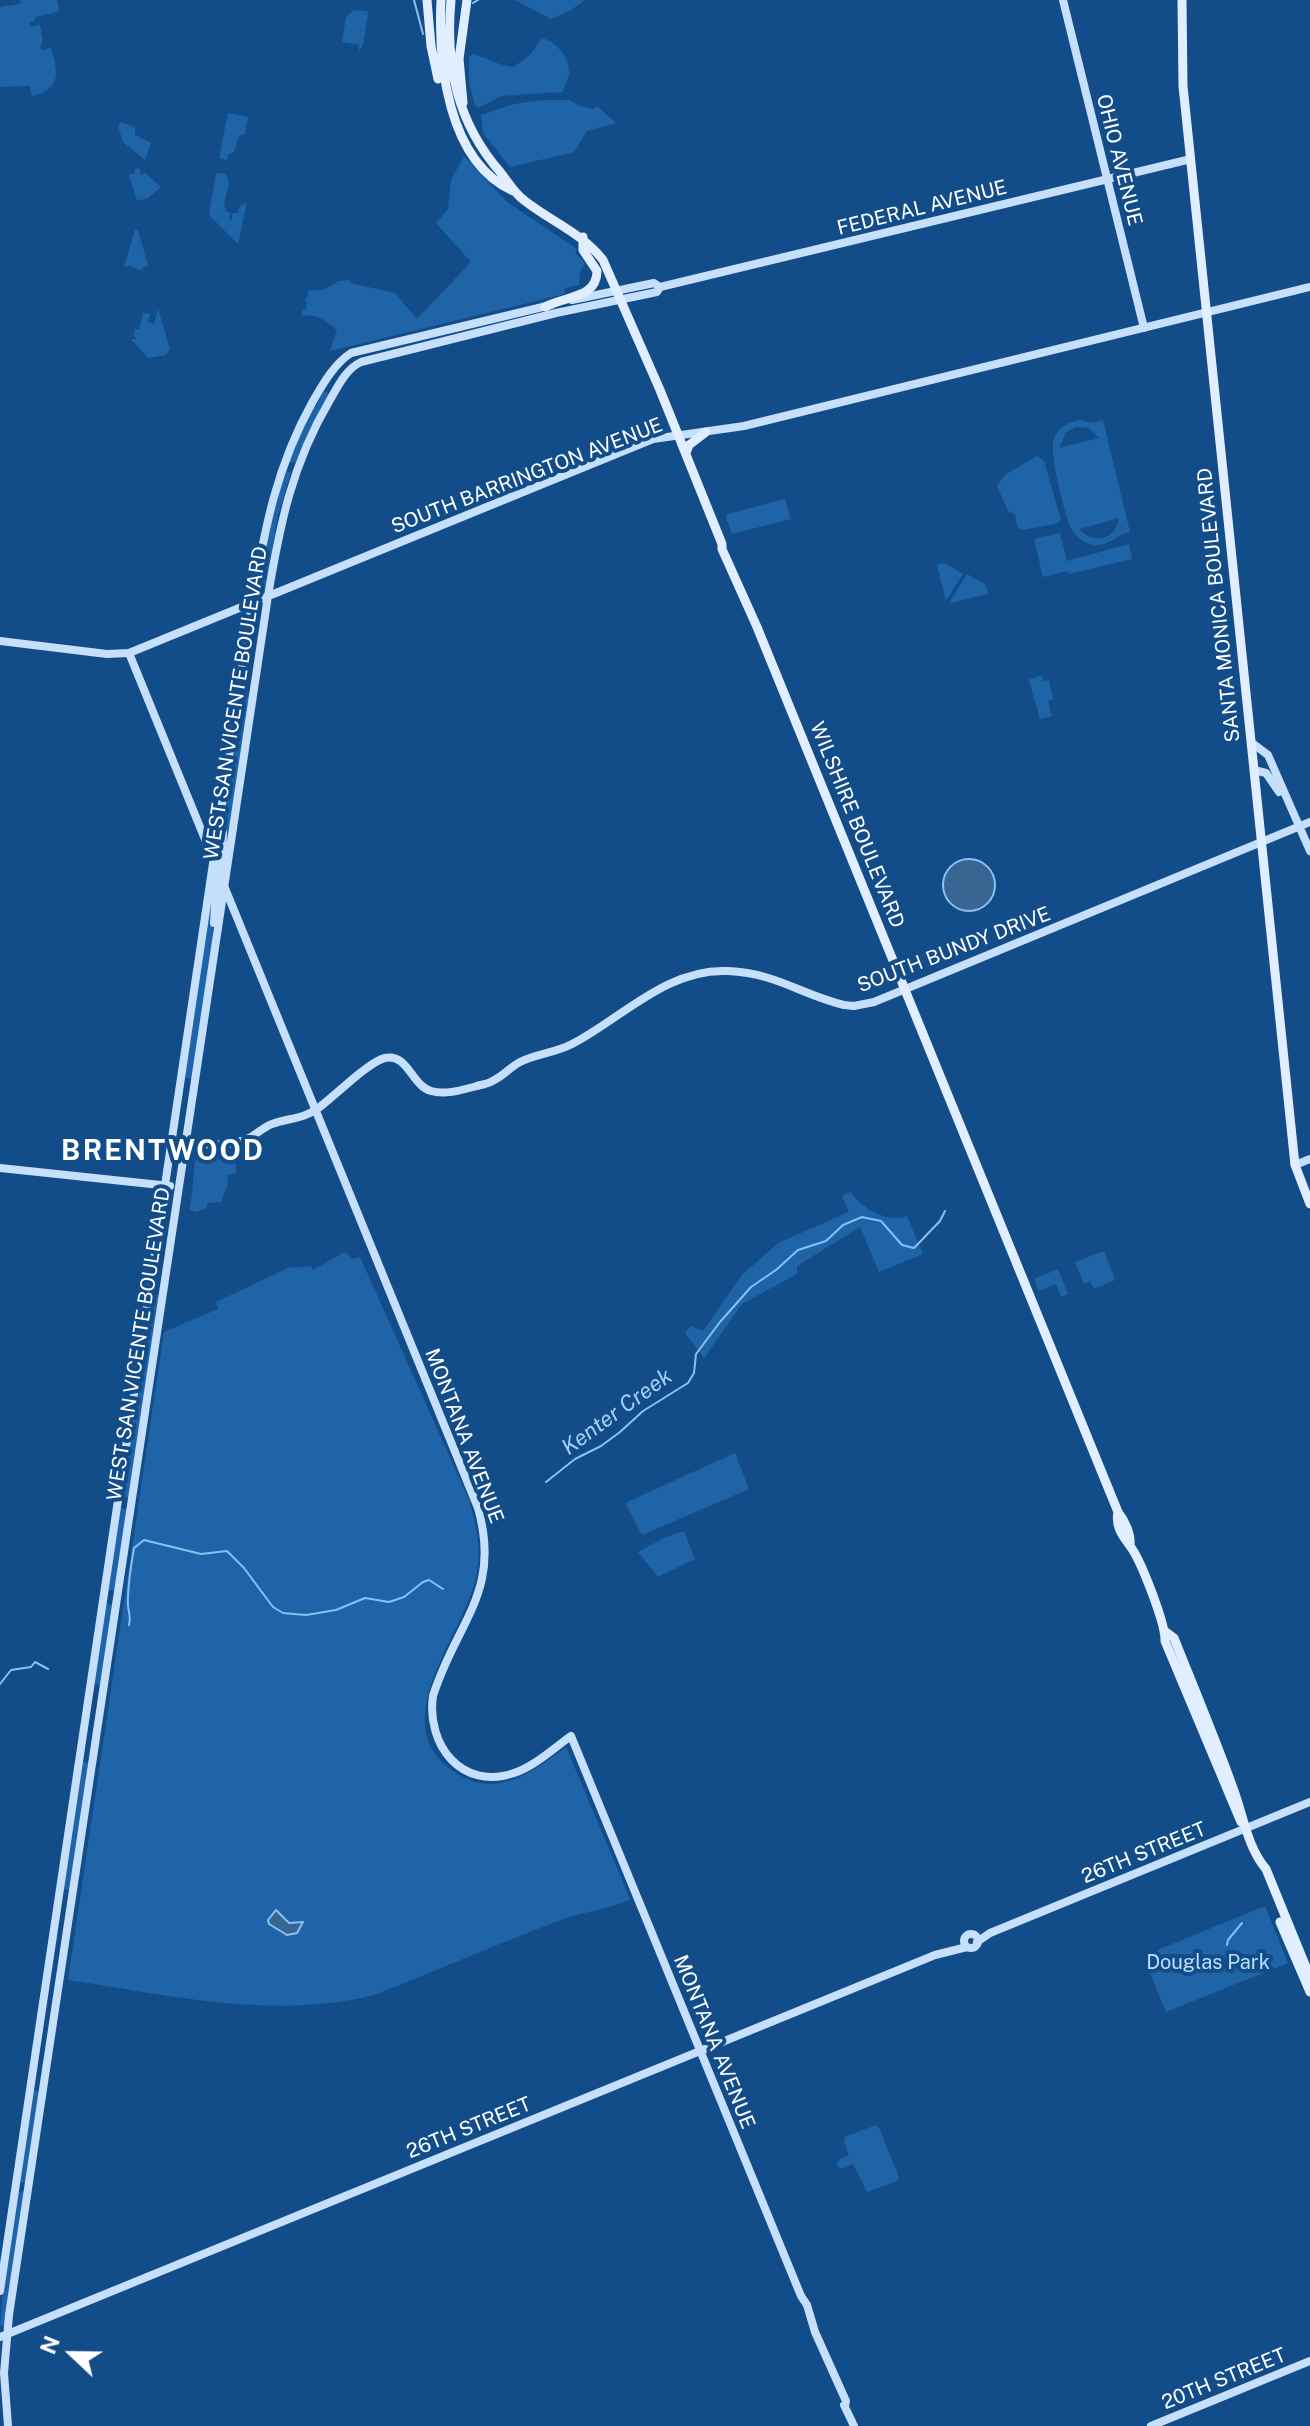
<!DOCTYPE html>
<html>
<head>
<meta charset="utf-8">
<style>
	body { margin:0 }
	#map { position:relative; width:1310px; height:2426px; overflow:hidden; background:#124d89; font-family:"Public Sans",sans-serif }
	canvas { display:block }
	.north { position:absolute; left:32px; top:2314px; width:80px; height:80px; -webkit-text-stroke:6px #124d89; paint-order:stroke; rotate:292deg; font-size:22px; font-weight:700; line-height:32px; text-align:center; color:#fff }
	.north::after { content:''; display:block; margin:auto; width:28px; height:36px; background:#fff; clip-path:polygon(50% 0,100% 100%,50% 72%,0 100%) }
</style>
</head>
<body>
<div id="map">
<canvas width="1310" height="2426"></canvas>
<div class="north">N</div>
</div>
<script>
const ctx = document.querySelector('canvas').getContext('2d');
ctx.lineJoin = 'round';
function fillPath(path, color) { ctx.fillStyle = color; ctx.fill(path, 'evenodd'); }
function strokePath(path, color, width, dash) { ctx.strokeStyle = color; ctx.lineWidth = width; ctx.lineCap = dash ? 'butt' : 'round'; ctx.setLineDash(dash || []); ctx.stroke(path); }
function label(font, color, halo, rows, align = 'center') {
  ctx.font = font + ' "Public Sans",sans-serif'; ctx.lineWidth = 8; ctx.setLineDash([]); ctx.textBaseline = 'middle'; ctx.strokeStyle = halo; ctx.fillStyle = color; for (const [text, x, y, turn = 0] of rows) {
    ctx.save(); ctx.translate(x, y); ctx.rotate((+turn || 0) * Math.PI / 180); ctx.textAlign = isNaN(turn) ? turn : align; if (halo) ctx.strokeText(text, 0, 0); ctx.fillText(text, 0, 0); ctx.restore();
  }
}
const green = new Path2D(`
	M21 0H57L59 9 57 12 35 17V21L29 23 31 27 40 25 43 40 40 47 42 50 51 48C58 72 62 89 32 96L30 86 0 87V7L20 4Z
	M515 0H585L571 10 551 19Z
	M354 10 367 11 368 14 363 45 359 51V45L342 42 346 17Z
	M542 38C556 42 569 56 569 73 569 78 564 87 563 92L501 96 478 108 475 105 469 81V57L473 54C487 58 499 66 514 67L531 54Z
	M542 100H570L579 106 594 109 597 106 616 123 587 131 574 152 510 167 483 133 481 115 514 104Z
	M228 113 248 117 245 134 239 136 234 152 228 155 227 160 219 158Z
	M121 122 135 127V135L151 143 145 160 123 142 118 126Z
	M464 156 507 202 577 249 575 253 585 263 580 273 579 285 564 288 565 294 330 351 337 330C326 321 315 312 301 317L303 310H306L307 303 305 302 309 290H323L339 281 350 280V283L395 293 417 319 471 262 436 223 448 209 451 180Z
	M139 168 141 176 145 173 161 187 148 198 137 201 129 175 135 173V169Z
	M216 173 226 174 229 183 224 206 227 210H222L230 213 229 220 232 219V213H238L240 206 247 202 238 244 209 215Z
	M135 230H138L148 265 142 268 143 271 130 266 124 267Z
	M158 309 170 349 166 355 148 358 131 339H137L133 335 135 329H139L143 313 150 314 148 322 154 324Z
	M324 391 330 394 295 463 288 462 297 438Z
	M1080 420 1093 423 1103 420 1130 532C1116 535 1106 549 1090 544 1082 542 1075 536 1071 528 1065 517 1050 453 1053 442 1056 429 1067 422 1080 420ZM1076 427 1089 428 1099 438 1059 448 1066 432ZM1119 518C1115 541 1093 544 1079 529Z
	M1037 456 1044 461 1061 520 1055 524 1022 530 1017 526 1015 514 1008 511 997 486 1005 475Z
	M284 470 291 473 278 515 265 590C254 571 278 494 284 470Z
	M785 499 791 519 732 534 726 517 728 514Z
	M1060 533 1067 561 1129 544 1132 559 1069 574 1068 571 1043 577 1034 539Z
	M945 563 963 574 946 601 937 565Z
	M967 574 986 585 988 594 949 603Z
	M1042 675 1043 681 1049 680 1053 699 1048 701 1052 716 1040 719 1028 677 1032 679Z
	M244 684 250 697 225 864 226 802Z
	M214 884 212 945 192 1079 185 1077Z
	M201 1156 221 1159 235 1156 236 1173 227 1175 228 1184 221 1202 208 1203 206 1208 196 1212 189 1210C193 1196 193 1178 195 1161Z
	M851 1192C862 1209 887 1223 907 1216L923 1254 879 1272 860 1227 797 1266V1274L742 1304 704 1358 685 1333 691 1326 703 1331 742 1275 778 1243 849 1212 842 1196Z
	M1104 1251 1115 1280 1094 1289 1090 1281 1084 1284 1075 1262Z
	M345 1252 353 1259 360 1257 469 1500C477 1527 482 1551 476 1578 462 1638 378 1729 461 1776 500 1798 535 1770 566 1747L630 1899C621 1906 581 1913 566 1918 502 1942 440 1969 377 1994 276 2021 169 1995 68 1980L164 1332 218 1309 216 1302 288 1268 311 1266 313 1270Z
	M1058 1269 1068 1294 1061 1297 1056 1284 1039 1291 1034 1279Z
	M152 1294 160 1295 129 1498 122 1496Z
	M735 1453 749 1489 642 1535 625 1503Z
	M120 1508 128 1509 115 1591 108 1590Z
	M684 1531 695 1559 658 1577 638 1552 666 1537Z
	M106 1604 113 1605 101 1685 94 1684Z
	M82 1762 89 1763 70 1890 62 1889Z
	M1265 1906 1288 1963 1166 2012 1143 1956Z
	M33 2090 40 2091 27 2182 19 2183Z
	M876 2125 879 2128 899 2177 897 2181 867 2192 853 2164 842 2169 836 2165 840 2159 849 2155 844 2142 845 2137Z
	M25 2191 5 2327 0 2326 3 2284 17 2192Z`);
const water = new Path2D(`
	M943 885a26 26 0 1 1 52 0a26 26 0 1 1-52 0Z
	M276 1910 289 1923 303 1922 297 1933 287 1935 269 1924 268 1920Z`);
const stream = new Path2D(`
	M414 0 423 34
	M473 3 478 0
	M546 1482 575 1459 601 1446 620 1432 643 1411 688 1383 694 1373 696 1354 720 1322 751 1287 776 1270 798 1250 826 1241 843 1225 862 1217 881 1221 902 1245 914 1248 940 1221 945 1211
	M129 1625C131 1617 129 1614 128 1606 127 1588 131 1566 134 1548L144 1540 201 1554 227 1551 244 1568 273 1607 283 1613 306 1615 336 1610 365 1598 389 1602 404 1597 423 1582 429 1580 443 1589
	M0 1684 11 1670 31 1667 35 1662 48 1669
	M1227 1945 1228 1940 1242 1923
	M1235 1960 1256 1967`);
const secondary = new Path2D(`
	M1063 0 1144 328
	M572 300 654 283 660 287
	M0 641 107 654 129 653 653 439 744 426 1310 287
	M129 653 478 1508C502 1593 456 1622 433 1696 426 1745 462 1791 514 1773 535 1766 554 1748 571 1736L801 2296 807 2305 815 2332 846 2401 845 2406
	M1252 743 1268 755 1310 851
	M1254 770 1266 773 1279 792
	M222 871 223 833
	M214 923 217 873
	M186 1141C208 1146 231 1147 251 1137 258 1133 264 1127 272 1124 288 1118 303 1119 317 1109 334 1097 368 1062 385 1058 408 1053 411 1085 431 1091 447 1096 468 1088 485 1084 500 1080 507 1069 520 1062 536 1054 555 1053 572 1044 622 1018 667 968 728 971 776 973 802 995 844 1005L854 1006 874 1002 1310 822
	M1295 1165 1310 1159
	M0 1168 170 1186
	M964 1941a7 7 0 1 1 14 0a7 7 0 1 1-14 0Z
	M977 1942 990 1933 1310 1802
	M0 2291 252 602C265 528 276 467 313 401 323 384 334 364 351 353L551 305
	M0 2337 935 1955 967 1947
	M844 2405 854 2426
	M8 2426 4 2373 9 2315 268 596C280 524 292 464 330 400 338 386 346 369 361 362L556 313 657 292 660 287 1191 159
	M1151 2426 1310 2361`);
const primary = new Path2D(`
	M427 0 431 46 438 79
	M441 0C438 62 447 161 513 191
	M451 0C445 65 457 123 501 173 509 183 514 193 525 201 552 222 582 233 603 260L660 390 722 544V549L757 627 1118 1512C1125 1521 1131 1534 1130 1545
	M1182 0 1183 86 1295 1165 1310 1204
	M463 103 459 59 467 0
	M545 307C564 296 597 299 597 271L583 250V237
	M686 453 689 445 706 432
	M1118 1512C1115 1527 1123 1536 1130 1546 1141 1560 1166 1625 1165 1641L1241 1822
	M1166 1632 1174 1638C1194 1688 1215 1738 1233 1788 1243 1814 1247 1847 1266 1869L1310 1977
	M1280 1922 1310 1992`);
const streetNames = [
	["OHIO AVENUE",1119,160,76],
	["FEDERAL AVENUE",922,208,-14],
	["SOUTH BARRINGTON AVENUE",527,476,-21],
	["SANTA MONICA BOULEVARD",1219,605,-96],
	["WEST SAN VICENTE BOULEVARD",236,703,-81],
	["WILSHIRE BOULEVARD",857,825,68],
	["SOUTH BUNDY DRIVE",954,950,-21],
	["WEST SAN VICENTE BOULEVARD",139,1344,-81],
	["MONTANA AVENUE",464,1436,69],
	["26TH STREET",1144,1853,-22],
	["MONTANA AVENUE",714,2042,68],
	["26TH STREET",469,2128,-22],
	["20TH STREET",1224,2379,-22]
];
const parkNames = [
	["Douglas Park",1208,1963]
];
const waterNames = [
	["Kenter Creek",617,1412,-36]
];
const districtNames = [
	["BRENTWOOD",163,1151]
];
fillPath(green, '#2064a8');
fillPath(water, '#396592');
strokePath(water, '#89c1f4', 2);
strokePath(stream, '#89c1f4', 2);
strokePath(secondary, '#c6e0fc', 8);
strokePath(primary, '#e1eeff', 9);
label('20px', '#fff', '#124d89', streetNames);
label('20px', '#bedefc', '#124d89', parkNames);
label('italic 22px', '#a3cff8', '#124d89', waterNames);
ctx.letterSpacing = '2px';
label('bold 28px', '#fff', '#124d89', districtNames);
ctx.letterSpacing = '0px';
</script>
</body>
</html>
